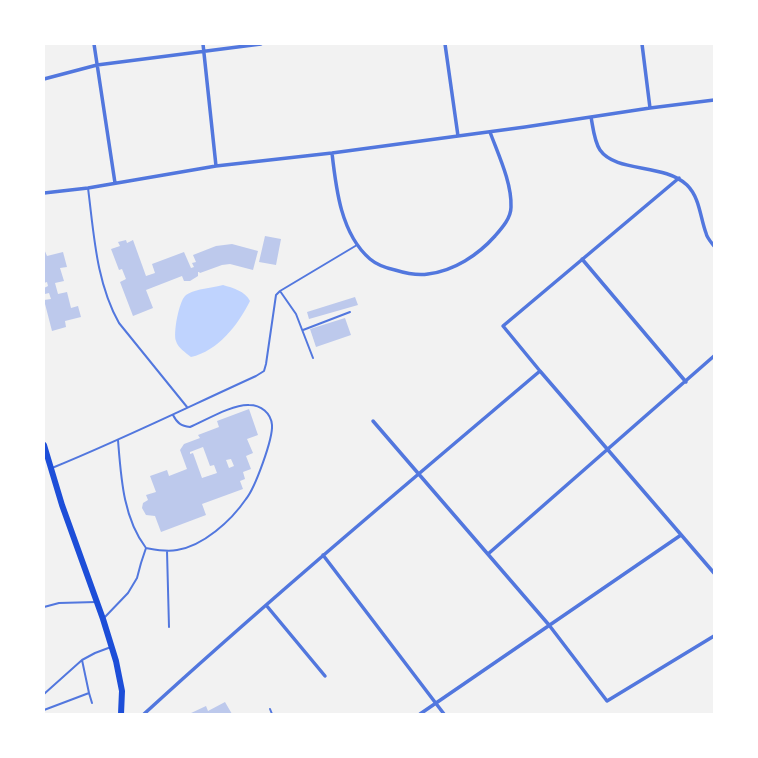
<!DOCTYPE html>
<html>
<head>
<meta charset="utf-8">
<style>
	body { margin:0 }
	#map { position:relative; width:758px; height:758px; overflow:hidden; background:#f2f2f2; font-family:Rubik,sans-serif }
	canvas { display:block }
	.frame { position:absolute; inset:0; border:45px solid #fff; pointer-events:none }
</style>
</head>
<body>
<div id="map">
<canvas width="758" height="758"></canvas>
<div class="frame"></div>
</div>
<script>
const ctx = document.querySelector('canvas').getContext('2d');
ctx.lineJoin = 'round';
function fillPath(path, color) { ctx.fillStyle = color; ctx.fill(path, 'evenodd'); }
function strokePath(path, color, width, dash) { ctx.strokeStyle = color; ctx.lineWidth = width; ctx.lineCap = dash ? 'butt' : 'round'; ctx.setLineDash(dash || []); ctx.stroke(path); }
const water = new Path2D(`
	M223 285C233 288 245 291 250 301 238 325 218 351 191 357 185 352 178 348 176 341 173 333 179 302 185 296 192 289 213 288 223 285Z`);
const building = new Path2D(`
	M265 236 281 239 276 265 259 262Z
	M126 240 127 243 133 240 146 276 155 273 152 264 184 252 191 268 194 267 192 263 196 262 193 255 216 246 232 244 258 251 253 270 230 264 222 265 200 273 199 272H198V276L190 281H184L182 276 146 290 153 308 133 316 120 282 126 279 122 269 119 270 111 249 120 246 118 242Z
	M44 249 47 256 63 252 67 267 60 268 64 281 55 283 58 294 67 292 71 308 78 306 81 317 65 321 66 327 52 331 44 300 51 299 49 293 45 294 44 288 48 286 47 282 44 283Z
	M355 297 358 305 309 319 307 312Z
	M345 318 351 335 316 347 310 329Z
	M249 409 258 435 247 439 253 453 246 456 251 469 243 472 245 479 240 481 243 489 202 504 206 515 161 532 155 516 146 515 142 508 143 503 148 500 146 495 156 492 150 476 167 470 169 476 187 469 180 450 184 444 200 438 198 435 219 427 217 421ZM203 447 210 466 214 465 217 473 202 478 193 453 190 454V452ZM231 459 234 466 229 468 226 460Z
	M225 702 232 714H189L206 706 208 711Z`);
const service = new Path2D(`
	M88 188C94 234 96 282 119 323L187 407
	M280 291 296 314 313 358
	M303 330 350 312
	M52 468C121 440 188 407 256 376L264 371 266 364 276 295 280 291 357 245
	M146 548C157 550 166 552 177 550 203 546 231 521 246 499 255 488 273 439 272 425 271 413 261 405 249 405 233 404 206 420 190 427 181 426 177 423 173 415
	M167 551 169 627
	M44 607 59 603 96 602
	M104 618 128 593 137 578 141 563 146 548C123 518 121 477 118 440
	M89 693 92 703
	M44 694 82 660 95 653 111 647
	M270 709 272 714
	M44 710 89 693 82 660`);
const minor = new Path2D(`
	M94 44 115 183
	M203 44 216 166
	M445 44 458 136
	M642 44 650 108
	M44 79 97 65 261 44
	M591 117C593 127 594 141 600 150 616 173 664 163 687 185 700 198 700 217 706 233 707 238 711 242 714 246
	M332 153C336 189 341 234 370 259 377 265 386 268 395 270 405 273 417 276 428 274 454 271 478 255 495 236 502 228 511 218 511 207 512 183 498 154 490 132
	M679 178 503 326 540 371 714 573
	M44 193 88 188 216 166 332 153 458 136 525 127 650 108 714 100
	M582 259 686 382
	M373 421 549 625 607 701 714 636
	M488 554 714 356
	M323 555 444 714
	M266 605 325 676
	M144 714C273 596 407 484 540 371
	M420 714 681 535`);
const primary = new Path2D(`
	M44 445 62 505 103 619 116 661 122 691 121 714`);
fillPath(water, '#bfd3fe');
fillPath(building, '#bdc9ec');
strokePath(service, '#5277de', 2);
strokePath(minor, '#5277de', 3.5);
strokePath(primary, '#1d4ed8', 6);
</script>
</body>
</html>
